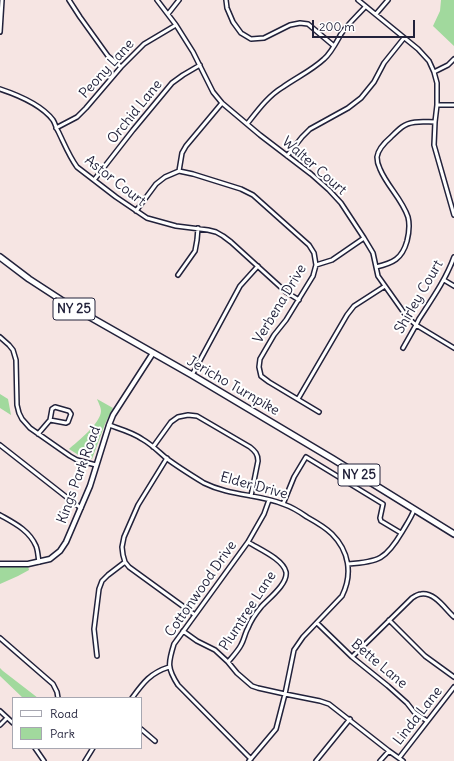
<!DOCTYPE html>
<html>
<head>
<meta charset="utf-8">
<style>
	body { margin:0 }
	#map { position:relative; width:454px; height:761px; overflow:hidden; background:#f6e5e3; font-family:Delius,sans-serif }
	canvas { display:block }
	.legend { position:absolute; left:12px; top:697px; width:130px; height:52px; box-sizing:border-box; background:#fff; border:1px solid #a7a7b1; margin:0; padding:5px 7px; list-style:none; font-size:12px; color:#22223b }
	.legend li { display:flex; align-items:center; gap:8px; height:20px }
	.legend b { width:20px; border:1px solid #a7a7b1 }
	.scale { position:absolute; left:312px; top:20px; width:103px; height:18px; box-sizing:border-box; border:2px solid #22223b; border-top:0; padding-left:5px; font-size:12px; line-height:14px; white-space:nowrap; color:#22223b; -webkit-text-stroke:3px #fff; paint-order:stroke }
</style>
</head>
<body>
<div id="map">
<canvas width="454" height="761"></canvas>
<ul class="legend">
<li><b style="height:5px;background:#fff"></b>Road</li>
<li><b style="height:11px;background:#a1d99d"></b>Park</li>
</ul>
<div class="scale">200 m</div>
</div>
<script>
const ctx = document.querySelector('canvas').getContext('2d');
ctx.lineJoin = 'round';
function fillPath(path, color) { ctx.fillStyle = color; ctx.fill(path, 'evenodd'); }
function strokePath(path, color, width, dash) { ctx.strokeStyle = color; ctx.lineWidth = width; ctx.lineCap = dash ? 'butt' : 'round'; ctx.setLineDash(dash || []); ctx.stroke(path); }
function label(font, color, halo, rows, align = 'center') {
  ctx.font = font + ' Delius,sans-serif'; ctx.lineWidth = 4; ctx.setLineDash([]); ctx.textBaseline = 'middle'; ctx.strokeStyle = halo; ctx.fillStyle = color; for (const [text, x, y, turn = 0] of rows) {
    ctx.save(); ctx.translate(x, y); ctx.rotate((+turn || 0) * Math.PI / 180); ctx.textAlign = isNaN(turn) ? turn : align; if (halo) ctx.strokeText(text, 0, 0); ctx.fillText(text, 0, 0); ctx.restore();
  }
}
const green = new Path2D(`
	M441 0H454V46L433 26 440 11Z
	M0 394 8 399 11 415 0 408Z
	M97 399 113 408 105 424 92 459 80 456 69 449C77 442 101 423 101 411 101 407 98 402 97 399Z
	M28 566 29 570 18 576 0 584V567Z
	M0 668 3 671 38 698H23L0 676Z`);
const minor = new Path2D(`
	M69 0 80 17 108 56 121 67
	M157 0 176 25 193 52 213 92 222 103 260 135 311 174 329 190 341 203 364 238 373 253 378 276 407 317 416 325 454 348
	M226 0 227 8 233 22 241 33 251 39 264 38 290 25 300 23 308 24 334 46
	M358 0 418 49 429 61 434 72 437 83V105L435 122 434 145 454 215
	M168 14 179 0
	M376 14 388 0
	M0 32 2 0
	M434 72 448 65 454 59
	M0 89C18 95 41 104 53 120 55 123 56 128 58 131 64 143 69 156 77 167L116 197 147 218 176 226 208 230 216 232 223 236 231 242 286 292 299 300
	M437 105H454
	M247 124C258 110 268 96 283 87 297 77 311 71 324 59 331 53 336 43 341 34 348 24 357 16 365 7
	M56 128 77 117 86 108 121 67 144 44 176 25
	M287 156 302 137 310 129 348 108 361 98 374 82 384 63 404 38
	M179 171 182 153 186 146 222 103
	M94 180 133 130 172 83 183 75 200 65
	M136 211 156 184 165 177 179 171 193 174 241 189 253 195 309 245 314 253 316 265 313 276 286 320 274 335 260 359 259 367 261 376 269 382 319 412
	M316 265 332 260 364 238
	M376 267C393 263 402 259 407 241 409 233 410 225 408 217 402 199 387 186 380 169 378 165 377 161 377 157 378 149 384 143 391 137 394 134 398 130 402 127 411 120 424 122 435 122
	M178 275 195 251 197 240 198 228
	M444 280 454 286
	M0 337 9 345 13 350 16 360 17 405 19 413 22 419 30 428 70 456 77 460 96 465
	M403 348 416 325 419 319C432 299 446 279 454 257
	M192 375 240 286 258 266
	M298 399 347 315 354 306 385 286
	M109 425C120 429 132 432 142 439 151 444 158 451 166 458 178 467 191 475 204 483 230 496 258 494 283 504 292 507 300 512 307 517 316 522 325 527 332 534 349 551 353 574 342 596L303 637 294 650 285 694 276 729 249 761
	M38 434 50 420 66 423 68 422 71 414 69 411 55 407 52 409 50 420
	M0 445 74 503 81 508
	M153 447 171 422 178 417 188 415 197 416 250 447C255 451 258 454 258 461L251 496
	M167 458 138 505 124 537 122 547 123 555 125 562 129 567 195 615
	M283 504 294 477 306 457 383 504 380 518 381 521 401 533
	M0 515C14 523 29 530 36 546 38 551 38 557 39 562
	M348 564C379 562 386 559 402 532 406 525 411 518 414 510
	M389 620 425 656 454 677
	M317 623 352 657 388 686 407 703 414 712 427 721
	M183 631 197 641 215 650 228 662 237 673 252 686 258 688 285 694 320 701 329 704 389 751 403 761
	M0 638 53 684 57 692 58 698
	M97 656 94 629 99 589 102 581 108 575 125 562
	M352 657 412 598C415 596 418 594 421 594 435 592 445 609 454 617
	M228 662C232 657 238 651 241 645 244 640 245 633 248 628 251 620 256 613 261 607 268 599 288 584 286 572 283 559 259 549 248 542
	M132 698C143 683 150 673 169 667
	M0 711 13 723
	M0 725 7 718
	M141 729 155 741
	M35 748 44 761
	M399 758 454 687
	M251 759 178 685C167 668 168 663 174 644L248 542 264 514 269 500
	M85 761 93 748
	M316 761 350 719
	M380 761 389 751`);
const tertiary = new Path2D(`
	M0 564H28L50 559 60 551 66 542 90 486 109 425 113 415 153 353`);
const primary = new Path2D(`
	M0 257 29 279 69 305 192 375 333 459 454 534`);
const shields = [
	[74,309,42],
	[359,475,42]
];
const shieldNames = [
	["NY 25",74,309],
	["NY 25",359,475]
];
const streetNames = [
	["Peony Lane",107,69,-48],
	["Orchid Lane",135,112,-51],
	["Walter Court",314,166,41],
	["Astor Court",115,181,38],
	["Shirley Court",419,297,-60],
	["Verbena Drive",280,304,-59],
	["Jericho Turnpike",233,386,30],
	["Kings Park Road",79,475,-70],
	["Elder Drive",254,486,15],
	["Cottonwood Drive",201,589,-55],
	["Plumtree Lane",248,611,-57],
	["Bette Lane",379,664,40],
	["Linda Lane",418,716,-52]
];
fillPath(green, '#a1d99d');
strokePath(minor, '#22223b', 6);
strokePath(tertiary, '#22223b', 7);
strokePath(primary, '#22223b', 8);
strokePath(minor, '#fff', 3);
strokePath(tertiary, '#fff', 4);
strokePath(primary, '#fff', 5);
for (const [x, y, w] of shields) { const box = new Path2D(); box.roundRect(x - w / 2, y - 11, w, 22, 3); ctx.fillStyle = '#fff'; ctx.fill(box); strokePath(box, '#22223b', 1); }
label('bold 13px', '#22223b', null, shieldNames);
label('14px', '#22223b', '#fff', streetNames);
</script>
</body>
</html>
